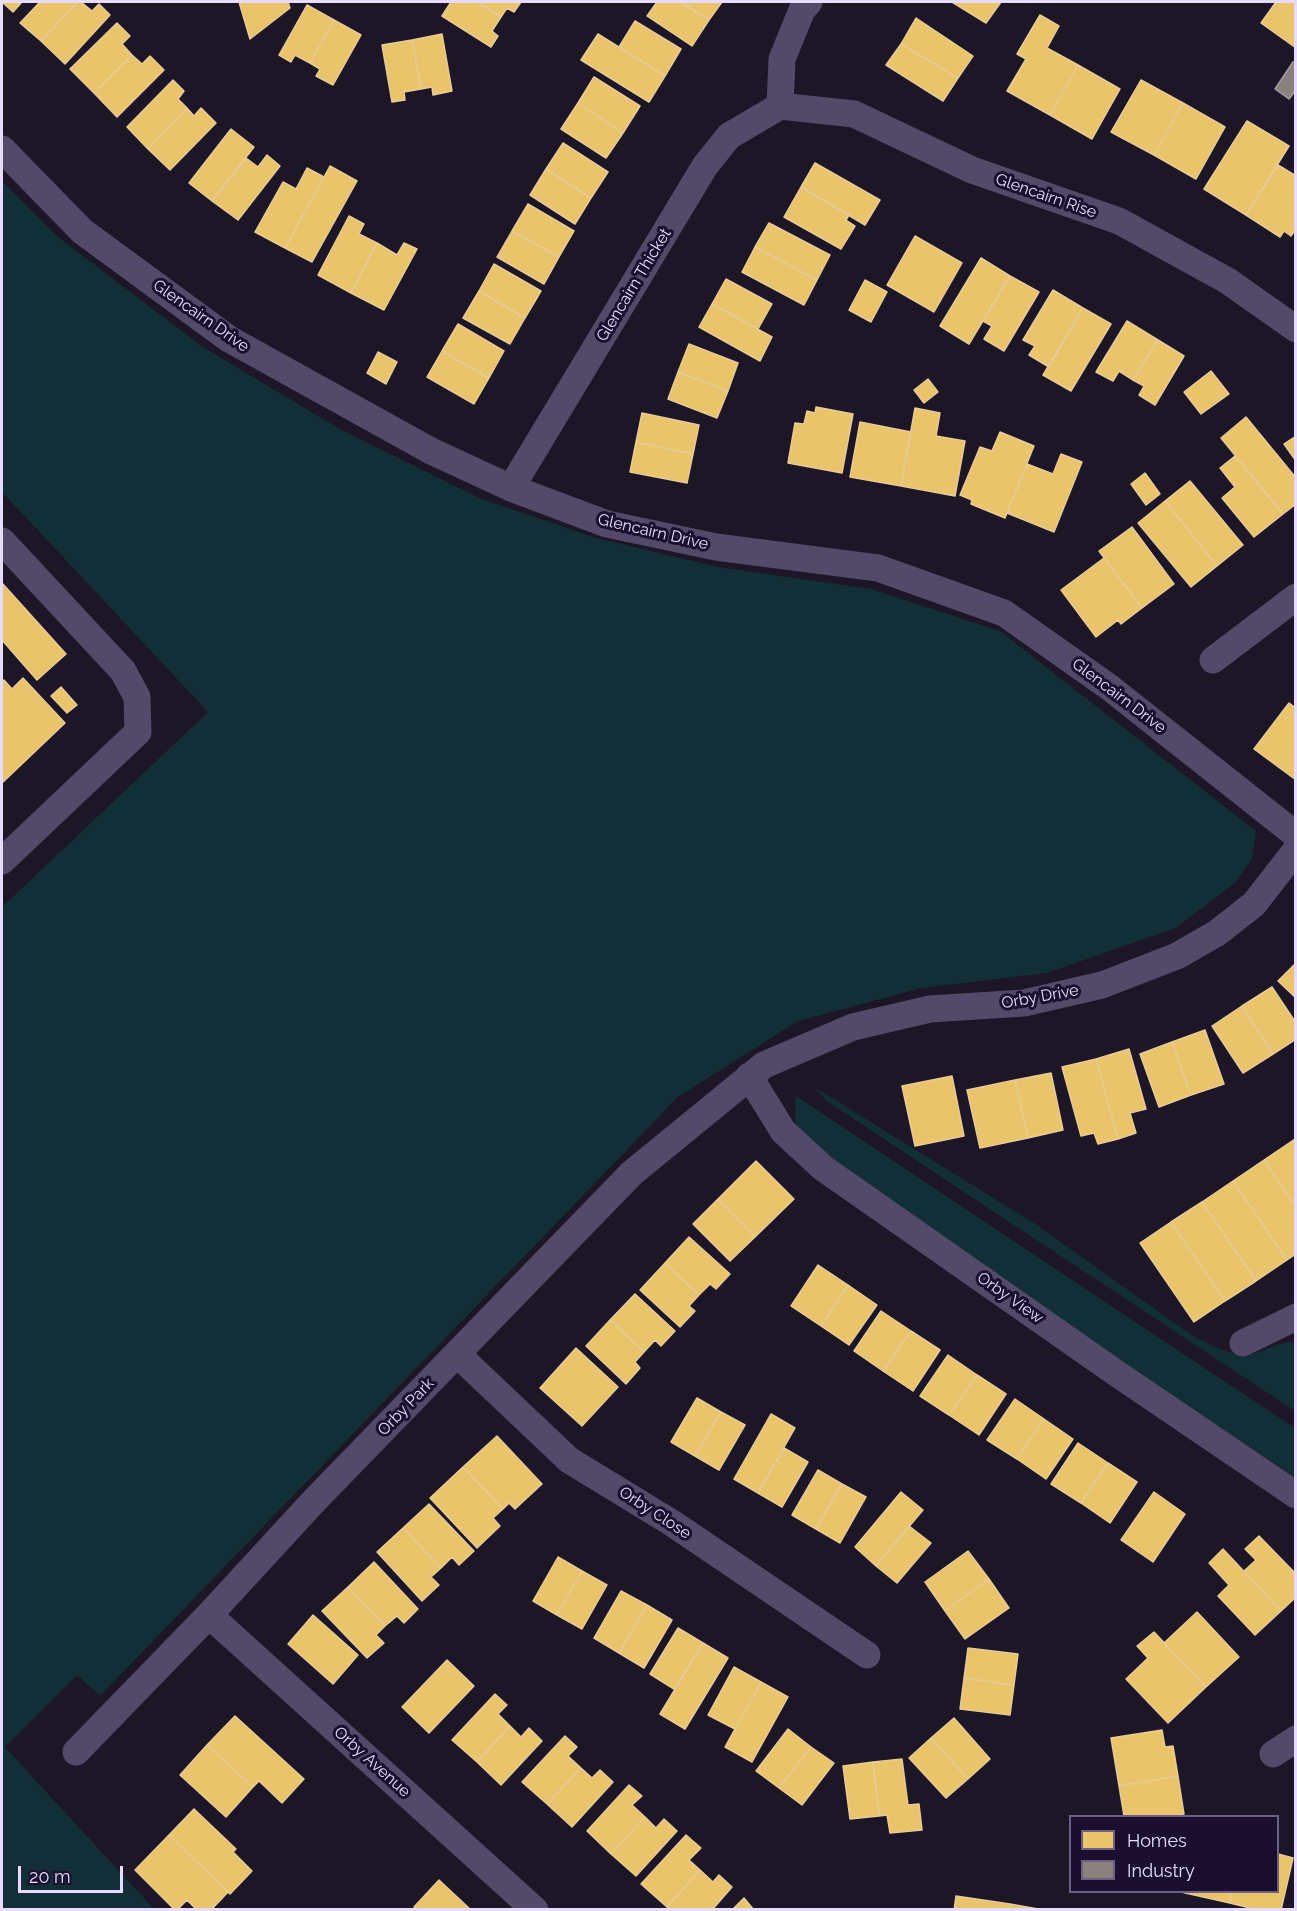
<!DOCTYPE html>
<html>
<head>
<meta charset="utf-8">
<style>
	body { margin:0 }
	#map { position:relative; width:1297px; height:1911px; overflow:hidden; background:#1c1627; font-family:Raleway,sans-serif }
	canvas { display:block }
	.frame { position:absolute; inset:0; border:3px solid #e7dcff; pointer-events:none }
	.legend { position:absolute; left:1069px; top:1815px; width:210px; height:78px; box-sizing:border-box; background:#1a0f2e; border:2px solid #6c6182; margin:0; padding:8px 10px; list-style:none; font-size:18px; color:#e7dcff }
	.legend li { display:flex; align-items:center; gap:12px; height:30px }
	.legend b { width:30px; border:2px solid #6c6182 }
	.scale { position:absolute; left:18px; top:1866px; width:105px; height:27px; box-sizing:border-box; border:3px solid #e7dcff; border-top:0; padding-left:8px; font-size:18px; line-height:21px; white-space:nowrap; color:#e7dcff; -webkit-text-stroke:4px #1a0f2e; paint-order:stroke }
</style>
</head>
<body>
<div id="map">
<canvas width="1297" height="1911"></canvas>
<div class="frame"></div>
<ul class="legend">
<li><b style="height:16px;background:#e9c46a"></b>Homes</li>
<li><b style="height:16px;background:#8a817c"></b>Industry</li>
</ul>
<div class="scale">20 m</div>
</div>
<script>
const ctx = document.querySelector('canvas').getContext('2d');
ctx.lineJoin = 'round';
function fillPath(path, color) { ctx.fillStyle = color; ctx.fill(path, 'evenodd'); }
function strokePath(path, color, width, dash) { ctx.strokeStyle = color; ctx.lineWidth = width; ctx.lineCap = dash ? 'butt' : 'round'; ctx.setLineDash(dash || []); ctx.stroke(path); }
function label(font, color, halo, rows, align = 'center') {
  ctx.font = font + ' Raleway,sans-serif'; ctx.lineWidth = 6; ctx.setLineDash([]); ctx.textBaseline = 'middle'; ctx.strokeStyle = halo; ctx.fillStyle = color; for (const [text, x, y, turn = 0] of rows) {
    ctx.save(); ctx.translate(x, y); ctx.rotate((+turn || 0) * Math.PI / 180); ctx.textAlign = isNaN(turn) ? turn : align; if (halo) ctx.strokeText(text, 0, 0); ctx.fillText(text, 0, 0); ctx.restore();
  }
}
const green = new Path2D(`
	M2 181 58 237 203 347 338 428 479 498 596 538 718 567 871 589 1000 631 1256 831 1252 859 1235 883 1176 928 1047 973 922 988 798 1021 678 1097 100 1696 77 1675 5 1747 154 1909H2V907L208 712 2 492Z
	M811 1085 1037 1225 1193 1336C1207 1343 1231 1356 1246 1355 1262 1354 1276 1341 1295 1342V1411L828 1102Z
	M796 1096 1295 1428V1477L1119 1360 852 1179 798 1129 795 1119Z`);
const homes = new Path2D(`
	M2 2H22L13 12Z
	M40 2H78L41 41 20 23Z
	M78 2H81L92 11 99 4 110 15 65 64 41 41Z
	M239 2H288L290 8 250 39Z
	M451 2H477L501 17 492 31 498 36 491 47 442 16Z
	M477 2H521L514 12 507 8 501 17Z
	M657 2H681L709 20 692 46 647 16Z
	M681 2H722L709 20Z
	M952 2H1001L986 23Z
	M1276 2H1296V48L1261 23Z
	M307 5 334 20 310 63 295 55 291 62 279 55Z
	M1040 15 1059 26 1047 48 1078 65 1050 115 1007 91 1026 59 1017 54Z
	M916 18 973 56 958 78 901 44Z
	M334 20 361 35 333 85 316 76 320 69 310 63Z
	M635 21 681 49 665 76 619 47Z
	M117 23 130 36 122 44 132 55 94 93 70 69Z
	M442 34 452 91 433 95 432 87 421 89 412 40Z
	M598 34 665 76 649 102 581 60Z
	M412 40 421 89 404 92 405 100 392 102 382 45Z
	M901 44 958 78 943 101 886 65Z
	M132 55 142 64 150 56 164 70 117 117 94 93Z
	M1078 65 1120 89 1092 139 1050 115Z
	M594 77 640 106 623 133 578 103Z
	M173 80 184 91 178 99 187 108 148 149 127 127Z
	M1141 80 1183 103 1154 155 1111 132Z
	M578 103 623 133 606 158 561 129Z
	M1183 103 1225 127 1196 179 1154 155Z
	M187 108 194 116 201 108 216 123 170 170 148 149Z
	M1247 121 1289 146 1246 215 1204 189Z
	M231 129 254 147 212 201 189 183Z
	M563 143 608 172 591 198 546 169Z
	M267 155 280 166 238 220 212 201 246 158 258 167Z
	M815 163 880 200 865 225 801 187Z
	M1278 165 1296 176V228L1291 236 1284 231 1280 237 1246 215Z
	M330 166 357 181 312 262 285 248Z
	M307 168 324 177 285 248 255 232 283 182 296 189Z
	M546 169 591 198 575 224 530 195Z
	M801 187 849 215 846 220 855 226 841 249 784 217Z
	M528 204 574 231 559 257 512 231Z
	M349 216 364 224 359 234 377 243 351 293 318 275Z
	M769 223 830 255 817 280 755 247Z
	M512 231 559 257 544 284 497 257Z
	M915 236 962 263 934 312 887 285Z
	M377 243 397 255 404 243 417 249 384 310 351 293Z
	M755 247 817 280 804 305 742 272Z
	M981 258 1010 276 969 344 940 326Z
	M494 264 541 291 525 318 479 291Z
	M1010 276 1039 292 1004 351 984 339 992 326 983 321Z
	M726 279 772 304 758 329 712 304Z
	M865 280 887 292 871 322 849 310Z
	M1053 290 1083 308 1049 367 1029 355 1035 346 1023 340Z
	M479 291 525 318 510 344 463 318Z
	M712 304 772 337 760 361 699 327Z
	M1083 308 1111 324 1071 391 1043 375Z
	M1127 321 1158 340 1133 380 1119 371 1113 381 1096 372Z
	M458 324 504 351 489 378 442 351Z
	M1158 340 1184 356 1155 405 1139 395 1144 386 1133 380Z
	M689 344 738 363 728 391 678 372Z
	M442 351 489 378 474 404 427 377Z
	M378 352 397 362 386 384 367 373Z
	M1211 371 1229 394 1201 414 1184 392Z
	M678 372 728 391 717 418 668 399Z
	M928 379 938 392 924 403 914 390Z
	M816 407 853 414 842 473 788 463 795 423 804 424 807 411 815 413Z
	M915 408 940 413 936 436 965 441 955 496 901 486Z
	M642 413 699 425 693 454 636 442Z
	M1246 417 1296 478V504L1283 514 1221 438Z
	M860 422 911 432 901 486 850 477Z
	M1000 432 1034 446 1005 518 971 504 972 500 960 495 980 447 992 451Z
	M1296 436V461L1284 444Z
	M636 442 693 454 687 483 630 472Z
	M1061 454 1082 462 1054 532 1007 513 1027 464 1053 474Z
	M1235 456 1283 514 1254 537 1222 498 1235 487 1220 468Z
	M1145 473 1160 494 1146 505 1131 484Z
	M1190 481 1243 545 1217 566 1165 501Z
	M1165 501 1217 566 1191 587 1138 523Z
	M1132 527 1174 584 1142 608 1099 551Z
	M1104 558 1142 608 1121 624 1118 620 1096 637 1061 590Z
	M2 583 66 654 37 680 2 640Z
	M23 678 65 723 2 783V683L4 680 12 689Z
	M61 687 77 705 67 713 51 696Z
	M1289 703 1296 708V780L1254 749Z
	M1296 963V998L1278 981Z
	M1272 987 1296 1023V1039L1273 1054 1242 1006Z
	M1242 1006 1273 1054 1243 1073 1212 1026Z
	M1205 1030 1224 1084 1191 1095 1172 1042Z
	M1172 1042 1191 1095 1159 1107 1140 1054Z
	M1129 1049 1146 1109 1130 1113 1136 1133 1118 1139 1096 1059Z
	M1096 1059 1118 1139 1098 1144 1094 1133 1081 1136 1062 1067Z
	M1051 1073 1063 1130 1028 1138 1015 1080Z
	M952 1076 964 1136 915 1146 902 1086Z
	M1015 1080 1028 1138 980 1148 967 1090Z
	M1295 1139 1296 1141V1207L1264 1160Z
	M1264 1160 1296 1207V1254L1287 1260 1233 1181Z
	M756 1161 794 1199 755 1237 718 1199Z
	M1233 1181 1287 1260 1256 1281 1202 1202Z
	M718 1199 755 1237 730 1261 693 1224Z
	M1202 1202 1256 1281 1225 1301 1171 1222Z
	M1171 1222 1225 1301 1194 1322 1140 1243Z
	M689 1237 730 1274 716 1289 710 1284 699 1295 665 1263Z
	M665 1263 699 1295 689 1306 695 1311 680 1327 640 1290Z
	M818 1265 848 1285 821 1326 791 1306Z
	M848 1285 877 1305 849 1345 821 1326Z
	M635 1294 675 1331 661 1346 655 1340 644 1352 610 1320Z
	M881 1311 911 1331 883 1371 854 1351Z
	M610 1320 644 1352 635 1362 640 1368 626 1384 586 1346Z
	M911 1331 940 1350 913 1391 883 1371Z
	M576 1348 618 1387 582 1426 540 1388Z
	M948 1355 977 1375 949 1415 920 1396Z
	M977 1375 1006 1394 979 1435 949 1415Z
	M697 1398 721 1412 695 1456 671 1442Z
	M1015 1399 1044 1419 1017 1459 987 1440Z
	M721 1412 745 1425 719 1470 695 1456Z
	M771 1414 795 1428 758 1493 734 1479Z
	M1044 1419 1073 1439 1046 1479 1017 1459Z
	M497 1436 542 1484 515 1509 509 1503 503 1509 463 1467Z
	M1078 1443 1108 1463 1081 1503 1051 1484Z
	M784 1448 808 1462 782 1507 758 1493Z
	M1108 1463 1137 1482 1110 1523 1081 1503Z
	M463 1467 503 1509 493 1518 500 1526 477 1548 430 1498Z
	M818 1470 842 1484 816 1529 792 1515Z
	M842 1484 866 1497 840 1543 816 1529Z
	M901 1492 923 1510 876 1566 855 1547Z
	M1154 1492 1185 1514 1153 1562 1121 1540Z
	M429 1504 474 1551 459 1565 452 1557 441 1568 403 1528Z
	M909 1526 931 1543 897 1583 876 1566Z
	M403 1528 441 1568 431 1577 439 1585 422 1601 377 1552Z
	M1259 1536 1296 1574V1597L1281 1611 1244 1571 1256 1560 1245 1549Z
	M1223 1549 1281 1611 1255 1635 1218 1596 1229 1585 1209 1563Z
	M968 1551 989 1579 945 1611 925 1582Z
	M558 1557 582 1571 557 1615 533 1601Z
	M374 1562 418 1609 404 1623 397 1616 385 1626 348 1587Z
	M582 1571 607 1585 582 1629 557 1615Z
	M989 1579 1009 1608 965 1639 945 1611Z
	M348 1587 385 1626 376 1635 384 1643 367 1658 322 1611Z
	M621 1591 647 1605 619 1653 594 1638Z
	M647 1605 672 1620 644 1668 619 1653Z
	M1197 1612 1239 1657 1206 1687 1164 1643Z
	M313 1615 358 1655 333 1684 288 1644Z
	M678 1628 703 1643 674 1689 650 1674Z
	M1154 1632 1206 1687 1168 1723 1126 1679 1148 1658 1137 1646Z
	M703 1643 728 1658 685 1729 660 1714Z
	M968 1648 1018 1654 1014 1685 964 1678Z
	M447 1660 474 1686 429 1733 402 1707Z
	M734 1667 761 1682 735 1729 708 1715Z
	M964 1678 1014 1685 1010 1715 960 1709Z
	M761 1682 788 1697 752 1762 725 1747Z
	M495 1694 507 1705 498 1714 510 1726 477 1762 452 1740Z
	M235 1716 304 1779 282 1803 259 1781 253 1787 207 1745Z
	M954 1718 990 1759 968 1779 931 1738Z
	M510 1726 521 1737 529 1728 542 1741 501 1785 477 1762Z
	M788 1729 811 1747 779 1788 756 1771Z
	M1162 1730 1165 1747 1173 1746 1178 1776 1119 1786 1111 1738Z
	M565 1736 577 1747 568 1756 581 1768 547 1804 522 1782Z
	M931 1738 968 1779 946 1798 909 1758Z
	M207 1745 253 1787 226 1817 180 1775Z
	M811 1747 834 1763 802 1805 779 1788Z
	M902 1759 908 1805 919 1804 922 1830 890 1833 887 1815 879 1816 873 1762Z
	M873 1762 879 1816 850 1819 843 1766Z
	M581 1768 592 1778 600 1770 613 1782 572 1827 547 1804Z
	M1178 1776 1184 1814 1177 1815 1178 1816H1124L1119 1786Z
	M629 1785 642 1796 632 1805 645 1817 611 1854 587 1831Z
	M194 1809 236 1849 233 1852 252 1871 230 1894 169 1835Z
	M645 1817 656 1828 664 1819 677 1831 636 1876 611 1854Z
	M169 1835 228 1892 211 1910H197L187 1900 177 1910H175L135 1870Z
	M686 1835 701 1848 689 1860 700 1870 667 1907 641 1884Z
	M1278 1854 1293 1858 1281 1910H1258L1230 1903 1232 1892H1278Z
	M700 1870 713 1882 719 1875 732 1887 712 1910H670L667 1907Z
	M439 1880 471 1910H417L414 1907Z
	M1181 1892H1232L1230 1903Z
	M956 1896 1010 1904 1009 1910H954Z
	M744 1898 754 1910H732Z
	M1010 1904 1044 1910H1009Z`);
const industry = new Path2D(`
	M1293 62 1296 63V90L1289 99 1275 89Z`);
const street = new Path2D(`
	M780 106 854 114 972 170 1119 221 1228 281 1296 329
	M780 106 782 59 802 10 809 2
	M2 149 82 231 229 339 431 451 511 488 607 524 716 547 878 568 1004 613 1109 687 1296 835
	M511 488 705 166 729 136 780 106
	M2 541 123 671 137 697 138 732 2 861
	M1213 660 1296 597
	M749 1076 783 1131 823 1168 1116 1373 1296 1495
	M1243 1343 1296 1317
	M457 1354 569 1460 672 1523 867 1655
	M209 1615 535 1910
	M76 1752 209 1615 313 1502 632 1173 764 1065 853 1027 930 1009 1024 1003 1102 985 1177 956 1217 933 1254 904 1296 850
	M1273 1754 1296 1739`);
const streetNames = [
	["Glencairn Rise",1046,196,19],
	["Glencairn Thicket",634,285,-59],
	["Glencairn Drive",201,316,35],
	["Glencairn Drive",653,532,13],
	["Glencairn Drive",1119,696,37],
	["Orby Drive",1040,997,-10],
	["Orby View",1010,1298,35],
	["Orby Park",406,1407,-46],
	["Orby Close",655,1513,33],
	["Orby Avenue",372,1762,42]
];
fillPath(green, '#122e37');
fillPath(homes, '#e9c46a');
strokePath(homes, '#e8cb97', 1.5);
fillPath(industry, '#8a817c');
strokePath(industry, '#a69ca3', 1.5);
strokePath(street, '#524a68', 27);
label('16px', '#e7dcff', '#1a0f2e', streetNames);
</script>
</body>
</html>
